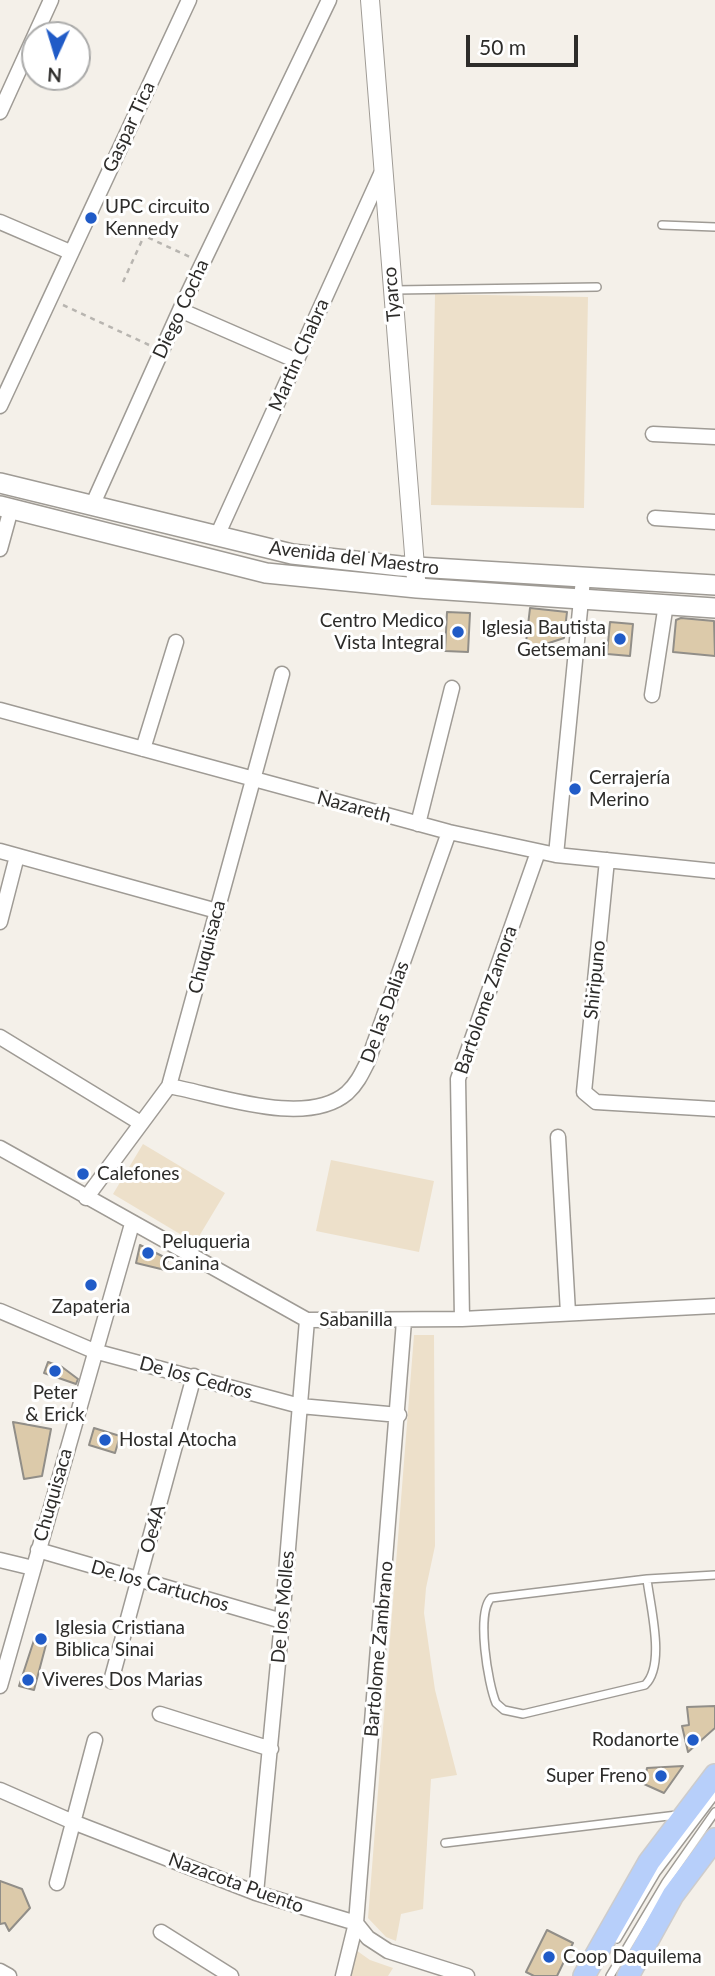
<!DOCTYPE html>
<html>
<head>
<meta charset="utf-8">
<style>
	body { margin:0 }
	#map { position:relative; width:715px; height:1976px; overflow:hidden; background:#f4f0e9; font-family:Lato,sans-serif }
	canvas { display:block }
	.north { position:absolute; left:21px; top:21px; width:70px; height:70px; box-sizing:border-box; background:#fff; border:2px solid #ababaa; border-radius:50%; rotate:184deg; font-size:19px; font-weight:700; line-height:28px; text-align:center; color:#2d2c2a }
	.north::after { content:''; display:block; margin:auto; width:24px; height:32px; background:#205bc7; clip-path:polygon(50% 0,100% 100%,50% 72%,0 100%) }
	.scale { position:absolute; left:466px; top:35px; width:112px; height:32px; box-sizing:border-box; border:4px solid #2d2c2a; border-top:0; padding-left:9px; font-size:21px; line-height:24px; white-space:nowrap; color:#2d2c2a; -webkit-text-stroke:5px #fff; paint-order:stroke }
</style>
</head>
<body>
<div id="map">
<canvas width="715" height="1976"></canvas>
<div class="north">N</div>
<div class="scale">50 m</div>
</div>
<script>
const ctx = document.querySelector('canvas').getContext('2d');
ctx.lineJoin = 'round';
function fillPath(path, color) { ctx.fillStyle = color; ctx.fill(path, 'evenodd'); }
function strokePath(path, color, width, dash) { ctx.strokeStyle = color; ctx.lineWidth = width; ctx.lineCap = dash ? 'butt' : 'round'; ctx.setLineDash(dash || []); ctx.stroke(path); }
function label(font, color, halo, rows, align = 'center') {
  ctx.font = font + ' Lato,sans-serif'; ctx.lineWidth = 6; ctx.setLineDash([]); ctx.textBaseline = 'middle'; ctx.strokeStyle = halo; ctx.fillStyle = color; for (const [text, x, y, turn = 0] of rows) {
    ctx.save(); ctx.translate(x, y); ctx.rotate((+turn || 0) * Math.PI / 180); ctx.textAlign = isNaN(turn) ? turn : align; if (halo) ctx.strokeText(text, 0, 0); ctx.fillText(text, 0, 0); ctx.restore();
  }
}
const green = new Path2D(`
	M435 294 588 297 584 508 431 505Z
	M143 1144 225 1193 195 1243 113 1194Z
	M331 1160 434 1181 419 1252 316 1231Z
	M414 1335H434L435 1546 426 1588 424 1613 435 1690 457 1775 431 1779 423 1909 401 1914 396 1941 386 1937 368 1918Z
	M353 1948 370 1960 393 1968 388 1976H345Z`);
const building = new Path2D(`
	M530 608 567 612 564 638 525 651Z
	M447 612 470 613 468 652 445 651Z
	M681 618 714 621 715 656 673 652 676 620Z
	M610 622 633 624 630 656 607 654Z
	M140 1245 168 1259 165 1270 136 1263Z
	M48 1362 62 1367 78 1379 76 1384 44 1373Z
	M13 1422 51 1429 42 1476 24 1479Z
	M94 1428 120 1436 115 1453 89 1445Z
	M36 1634 48 1637 34 1690 19 1686Z
	M715 1706V1728L688 1752 682 1726 689 1725 687 1707Z
	M683 1766 664 1793 644 1784 647 1768Z
	M0 1881 22 1889 30 1908 9 1931 5 1923 0 1924Z
	M547 1930 573 1943 557 1976H534L526 1972Z`);
const path = new Path2D(`
	M121 225 190 257
	M123 282 144 236
	M63 305 149 345`);
const service = new Path2D(`
	M662 225 715 227
	M395 290 597 287
	M647 1579C650 1606 666 1665 645 1685L523 1714 504 1710 496 1703C488 1684 476 1613 491 1598L647 1579 715 1575
	M445 1843 677 1815
	M617 1939 656 1873 715 1795
	M610 1976 666 1882 715 1812`);
const minor = new Path2D(`
	M0 112 51 0
	M0 222 70 252
	M180 310 297 361
	M0 406 189 0
	M653 434 715 437
	M92 506 180 310 329 0
	M655 518 715 522
	M217 536 381 174
	M0 549 11 509
	M652 695 666 604
	M0 710 449 832 556 855 715 871
	M143 749 176 642
	M418 824 452 688
	M0 851 217 911
	M556 855 583 579
	M607 860 584 1092 596 1102 715 1109
	M0 922 17 856
	M0 1037 139 1122
	M169 1086C218 1095 306 1128 347 1093 357 1084 362 1073 368 1061L449 832
	M558 1137 568 1313
	M0 1148 307 1320 462 1319 715 1306
	M86 1198 169 1086 282 674
	M0 1311 94 1351 300 1406 399 1415
	M462 1319 458 1079 538 852
	M38 1550 282 1621
	M0 1560 33 1568
	M111 1681 194 1376
	M0 1686 132 1224
	M160 1714 271 1749
	M0 1790 73 1822 256 1893 356 1923 368 1938 388 1951 467 1976
	M57 1883 95 1740
	M256 1893 282 1621 307 1320
	M161 1932 231 1976
	M0 1971 9 1976
	M343 1976 356 1923 404 1321`);
const tertiary = new Path2D(`
	M370 0 416 579`);
const secondary = new Path2D(`
	M0 483 292 554 400 566 715 585
	M0 506 266 573 417 588 715 608`);
const primary = new Path2D(`
	M584 1976 649 1862 715 1775
	M628 1976 673 1895 715 1839`);
const markers = [
	[91,218,7,"#205bc7"],
	[458,632,7,"#205bc7"],
	[620,639,7,"#205bc7"],
	[575,789,7,"#205bc7"],
	[83,1174,7,"#205bc7"],
	[148,1253,7,"#205bc7"],
	[91,1285,7,"#205bc7"],
	[55,1371,7,"#205bc7"],
	[105,1440,7,"#205bc7"],
	[41,1639,7,"#205bc7"],
	[28,1680,7,"#205bc7"],
	[693,1740,7,"#205bc7"],
	[661,1776,7,"#205bc7"],
	[549,1957,7,"#205bc7"]
];
const streetNames = [
	["Gaspar Tica",129,127,-65],
	["Tyarco",392,294,-95],
	["Diego Cocha",181,309,-65],
	["Martin Chabra",299,355,-66],
	["Avenida del Maestro",354,558,7],
	["Nazareth",354,807,15],
	["Chuquisaca",207,947,-75],
	["Shiripuno",595,980,-84],
	["Bartolome Zamora",486,1000,-71],
	["De las Dalias",385,1012,-70],
	["Sabanilla",356,1320],
	["De los Cedros",196,1378,15],
	["Chuquisaca",53,1495,-74],
	["Oe4A",153,1529,-75],
	["De los Cartuchos",160,1586,16],
	["De los Molles",283,1607,-85],
	["Bartolome Zambrano",379,1649,-85],
	["Nazacota Puento",236,1883,20]
];
const poiNames = [
	["UPC circuito",105,207],
	["Kennedy",105,229],
	["Centro Medico",444,621,"right"],
	["Vista Integral",444,643,"right"],
	["Iglesia Bautista",606,628,"right"],
	["Getsemani",606,650,"right"],
	["Cerrajería",589,778],
	["Merino",589,800],
	["Calefones",97,1174],
	["Peluqueria",162,1242],
	["Canina",162,1264],
	["Zapateria",91,1307,"center"],
	["Peter",55,1393,"center"],
	["& Erick",55,1415,"center"],
	["Hostal Atocha",119,1440],
	["Iglesia Cristiana",55,1628],
	["Biblica Sinai",55,1650],
	["Viveres Dos Marias",42,1680],
	["Rodanorte",679,1740,"right"],
	["Super Freno",647,1776,"right"],
	["Coop Daquilema",563,1957]
];
fillPath(green, '#ede0ca');
fillPath(building, '#dccaaa');
strokePath(building, '#918e88', 2);
strokePath(service, '#9f9b95', 10);
strokePath(minor, '#9f9b95', 17);
strokePath(tertiary, '#9f9b95', 20);
strokePath(secondary, '#9f9b95', 22);
strokePath(primary, '#cdcccc', 24);
strokePath(path, '#b8b5b0', 2.5, [5, 5]);
strokePath(service, '#fff', 7);
strokePath(minor, '#fff', 14);
strokePath(tertiary, '#fff', 18);
strokePath(secondary, '#fff', 19);
strokePath(primary, '#b7cffa', 21);
for (const [x, y, r, color] of markers) { const dot = new Path2D(); dot.arc(x, y, r, 0, 2 * Math.PI); ctx.fillStyle = color; ctx.fill(dot); strokePath(dot, '#fff', 2.5); }
label('19px', '#2d2c2a', '#fff', streetNames);
label('19px', '#2d2c2a', '#fff', poiNames, 'left');
</script>
</body>
</html>
